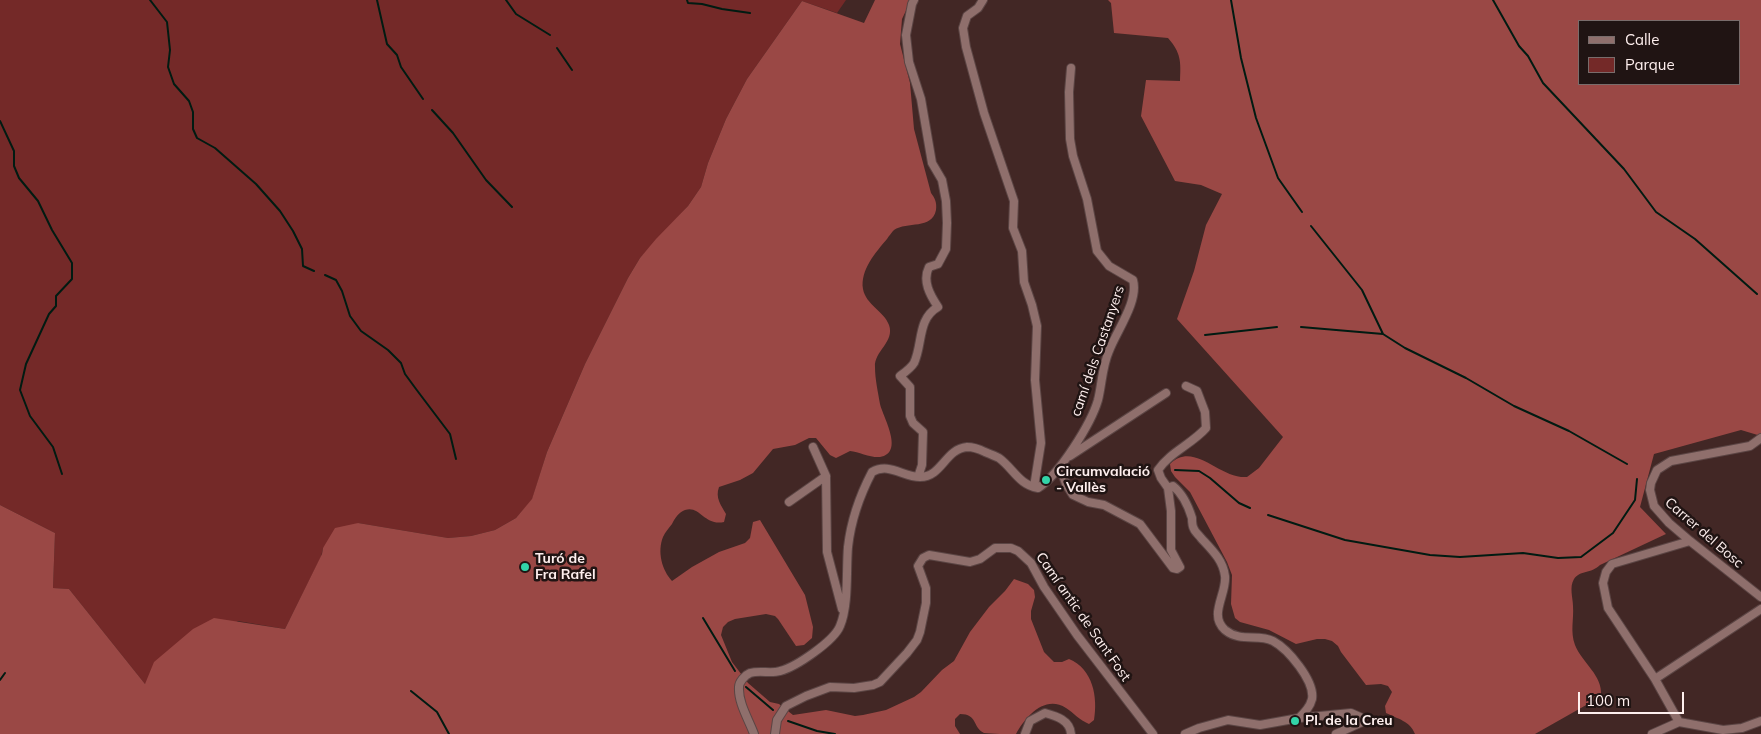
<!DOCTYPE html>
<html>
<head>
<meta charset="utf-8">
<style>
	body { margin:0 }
	#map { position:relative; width:1761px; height:734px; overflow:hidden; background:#422725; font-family:Mulish,sans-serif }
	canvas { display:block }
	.legend { position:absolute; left:1578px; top:20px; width:162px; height:65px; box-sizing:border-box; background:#201413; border:1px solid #796c6b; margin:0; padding:6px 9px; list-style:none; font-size:15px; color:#feefee }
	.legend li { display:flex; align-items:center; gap:10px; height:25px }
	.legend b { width:25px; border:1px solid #796c6b }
	.scale { position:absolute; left:1578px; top:692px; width:106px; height:22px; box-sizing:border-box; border:2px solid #feefee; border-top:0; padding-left:6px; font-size:15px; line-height:18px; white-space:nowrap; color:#feefee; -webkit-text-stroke:4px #201413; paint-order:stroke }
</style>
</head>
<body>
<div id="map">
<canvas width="1761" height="734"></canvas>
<ul class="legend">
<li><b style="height:6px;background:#8f6f6c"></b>Calle</li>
<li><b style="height:14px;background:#742928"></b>Parque</li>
</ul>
<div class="scale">100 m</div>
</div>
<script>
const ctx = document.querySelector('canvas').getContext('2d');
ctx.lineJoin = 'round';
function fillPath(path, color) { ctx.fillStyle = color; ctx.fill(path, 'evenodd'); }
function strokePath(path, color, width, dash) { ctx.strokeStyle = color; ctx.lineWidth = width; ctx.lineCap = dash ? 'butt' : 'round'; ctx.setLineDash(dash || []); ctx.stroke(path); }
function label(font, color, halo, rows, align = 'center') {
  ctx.font = font + ' Mulish,sans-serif'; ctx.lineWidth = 5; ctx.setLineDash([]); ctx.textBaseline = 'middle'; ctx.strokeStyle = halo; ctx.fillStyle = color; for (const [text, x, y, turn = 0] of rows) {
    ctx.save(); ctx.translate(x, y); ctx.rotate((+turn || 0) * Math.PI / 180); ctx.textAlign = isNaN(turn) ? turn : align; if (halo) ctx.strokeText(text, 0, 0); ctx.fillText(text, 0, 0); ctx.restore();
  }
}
const green = new Path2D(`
	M0 0H846L837 13 802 1 747 79 726 119 708 163 701 187 688 206 640 258 628 278 585 364 547 452 532 500 516 518 495 530 471 536 448 538 358 523 323 548 321 557 285 629 238 621 145 684 69 589 53 588 55 533 0 505Z`);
const forest = new Path2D(`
	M875 0H911L902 19 900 44 910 83 914 129 931 193C935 198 937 203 936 210 932 230 907 221 894 230 892 232 889 236 887 239 876 252 860 270 863 289 866 305 884 311 889 325 895 342 874 351 875 367 875 379 878 392 880 404 883 417 905 453 880 457 871 458 859 452 850 451L836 458 830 455 816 438H809L795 445 773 449 753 473 740 480 719 487C715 498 721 505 726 514L724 522C704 526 700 505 685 510 679 512 675 518 672 524 669 528 665 532 663 537 657 552 662 570 672 581L692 567 719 552 745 543 750 538 753 522 760 520 805 595 813 627 812 638 804 645 796 646 778 619 775 616 766 614 735 619 728 622 723 627 721 635 732 662 748 683 770 702 779 704 793 715 826 710 855 716 863 715 886 710 914 697 921 692 942 670 954 661 970 632 989 607 1005 591 1014 579 1028 584 1034 590 1035 597 1031 611V619L1044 652 1054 662H1062L1069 659C1093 669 1098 697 1094 720L1089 724C1079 720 1074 713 1066 708 1045 694 1025 717 1016 734 1007 734 992 734 984 733 972 727 978 714 960 714L955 719V726L960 734H0V505L55 533 53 588 69 589 145 684 154 662 193 629 214 618 285 629 322 554 323 548 335 528 358 523 448 538 471 536 495 530 516 518 532 499 547 452 585 364 628 278 640 258 656 239 688 206 701 187 708 163 726 119 747 79 802 1 864 23Z
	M1108 0H1761V436L1741 430 1654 454 1640 507 1666 534 1600 565C1591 574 1580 570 1574 579 1569 587 1573 598 1573 606 1574 620 1570 631 1575 645 1582 663 1603 675 1601 696L1595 700 1535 734H1415C1410 721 1398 719 1386 713L1385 706 1392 692 1388 686 1381 684 1366 685 1341 652 1338 646 1332 641 1325 639H1317L1296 644 1269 630 1240 622 1235 618 1231 604 1232 575 1227 562 1190 492 1175 477 1171 471 1170 464C1194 440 1219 479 1247 477L1259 468 1283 437 1177 319 1194 271 1206 225 1222 194 1201 185 1175 181 1141 116 1146 80 1180 81C1181 61 1181 53 1168 38L1114 33 1111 3ZM1580 21H1740V84H1580Z`);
const stream = new Path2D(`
	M150 0 167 22 170 50 168 67 174 84 189 101 193 112V129L197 138 215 148 256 184 280 211 293 231 302 249 303 266 314 271
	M377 0 387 44 397 55 401 67 423 99
	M506 0 516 14 550 35
	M687 0 688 3 702 4 722 9 750 13
	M1231 0 1241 58 1256 118 1278 178 1302 212
	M1493 0 1519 46 1528 56 1543 83 1624 169 1656 212 1695 239 1757 294
	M557 48 572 70
	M432 110 453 133 486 180 512 207
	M0 121 14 151V166L19 178 38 201 52 230 72 263V279L56 296V306L49 314 26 364 20 390 30 416 53 447 62 474
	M1311 226 1362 290 1383 334 1405 348 1466 378 1514 406 1569 431 1627 464
	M325 275 336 280 342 291 350 316 361 331 388 350 401 363 405 374 416 389 450 434 456 459
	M1301 327 1383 334
	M1205 335 1277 327
	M1175 470 1199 471 1210 478 1239 503 1250 508
	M1268 515 1345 540 1430 555 1460 557 1523 553 1558 558 1581 557 1613 533 1635 500 1637 479
	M703 618 735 671
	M0 680 5 673
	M746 687 773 710
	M411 691 437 712 449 734
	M788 721 817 731 835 734`);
const street = new Path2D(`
	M914 0 912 4 906 35 909 62 921 99 932 163 942 180 946 201 947 223 946 249 938 264 929 267C922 281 930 295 938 307 917 319 923 344 914 363 911 368 904 373 900 376L910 387V416L913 423 923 432 922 465 918 477
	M983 0 978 8 967 16 963 28 966 47 984 113 1014 201 1013 228 1022 251 1024 282 1032 305 1037 326 1035 380 1041 443 1034 487
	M1761 438 1750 446 1671 461 1657 470 1651 483 1650 490 1654 506 1669 523 1690 541 1761 597
	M813 447 826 476 827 552 842 609
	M1070 456 1166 393
	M1060 467 1066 484 1073 495 1088 502 1104 505 1140 524 1173 568 1177 569 1180 567 1171 550V511L1168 488 1173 486C1183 494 1188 505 1192 518 1192 521 1192 526 1194 529 1195 532 1199 535 1201 538 1212 550 1223 560 1225 576 1227 594 1208 615 1225 630 1241 643 1258 633 1273 641 1288 649 1315 681 1312 699 1310 707 1305 712 1299 718
	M1168 488 1161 478 1158 470C1170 452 1192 444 1206 428L1205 412 1197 391 1186 386
	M789 502 826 476
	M1655 679 1761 609
	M1679 722 1655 679 1608 608 1603 583 1606 572 1612 564 1690 541
	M754 734C749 720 738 703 739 687 739 682 745 675 750 673 760 670 771 674 780 671 796 667 834 641 840 626 849 605 846 570 848 547 851 520 860 495 872 472 889 462 903 477 920 477 942 477 945 449 967 447 973 447 979 449 985 452 990 454 995 456 999 458 1013 468 1019 485 1038 488 1059 475 1091 424 1098 400 1102 384 1102 367 1109 351 1116 332 1139 301 1133 280L1109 266 1097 251 1087 199 1073 156 1070 139 1069 92 1071 68
	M775 734 777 720 786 706 806 696 830 687 854 688 873 685 880 682 907 653 917 640 920 632 926 603V588L918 566 923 558 929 555 970 562 980 559 995 548H1011L1018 551 1031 563 1044 587 1077 635 1153 734
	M1025 734 1030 721 1045 713C1056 716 1070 720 1071 734
	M1185 734 1199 728 1228 720 1260 725 1299 718 1351 713 1360 717 1362 722 1336 734
	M1652 734 1679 722 1723 730 1742 728 1761 721`);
const markers = [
	[1046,480,5,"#32d4a8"],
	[525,567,5,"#32d4a8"],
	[1295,721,5,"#32d4a8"]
];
const streetNames = [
	["camí dels Castanyers",1098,351,-71],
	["Carrer del Bosc",1704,533,41],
	["Camí antic de Sant Fost",1083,617,55]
];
const poiNames = [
	["Circumvalació",1056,472],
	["- Vallès",1056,488],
	["Turó de",535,559],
	["Fra Rafel",535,575],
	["Pl. de la Creu",1305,721]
];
fillPath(green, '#742928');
fillPath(forest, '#9a4845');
strokePath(stream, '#001b12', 2);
strokePath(street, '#5b4544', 10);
strokePath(street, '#8f6f6c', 8);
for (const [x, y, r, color] of markers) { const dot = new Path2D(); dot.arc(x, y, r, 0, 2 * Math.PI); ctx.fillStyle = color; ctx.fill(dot); strokePath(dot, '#201413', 2); }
label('14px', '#feefee', '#201413', streetNames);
label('bold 14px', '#feefee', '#201413', poiNames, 'left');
</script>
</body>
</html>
